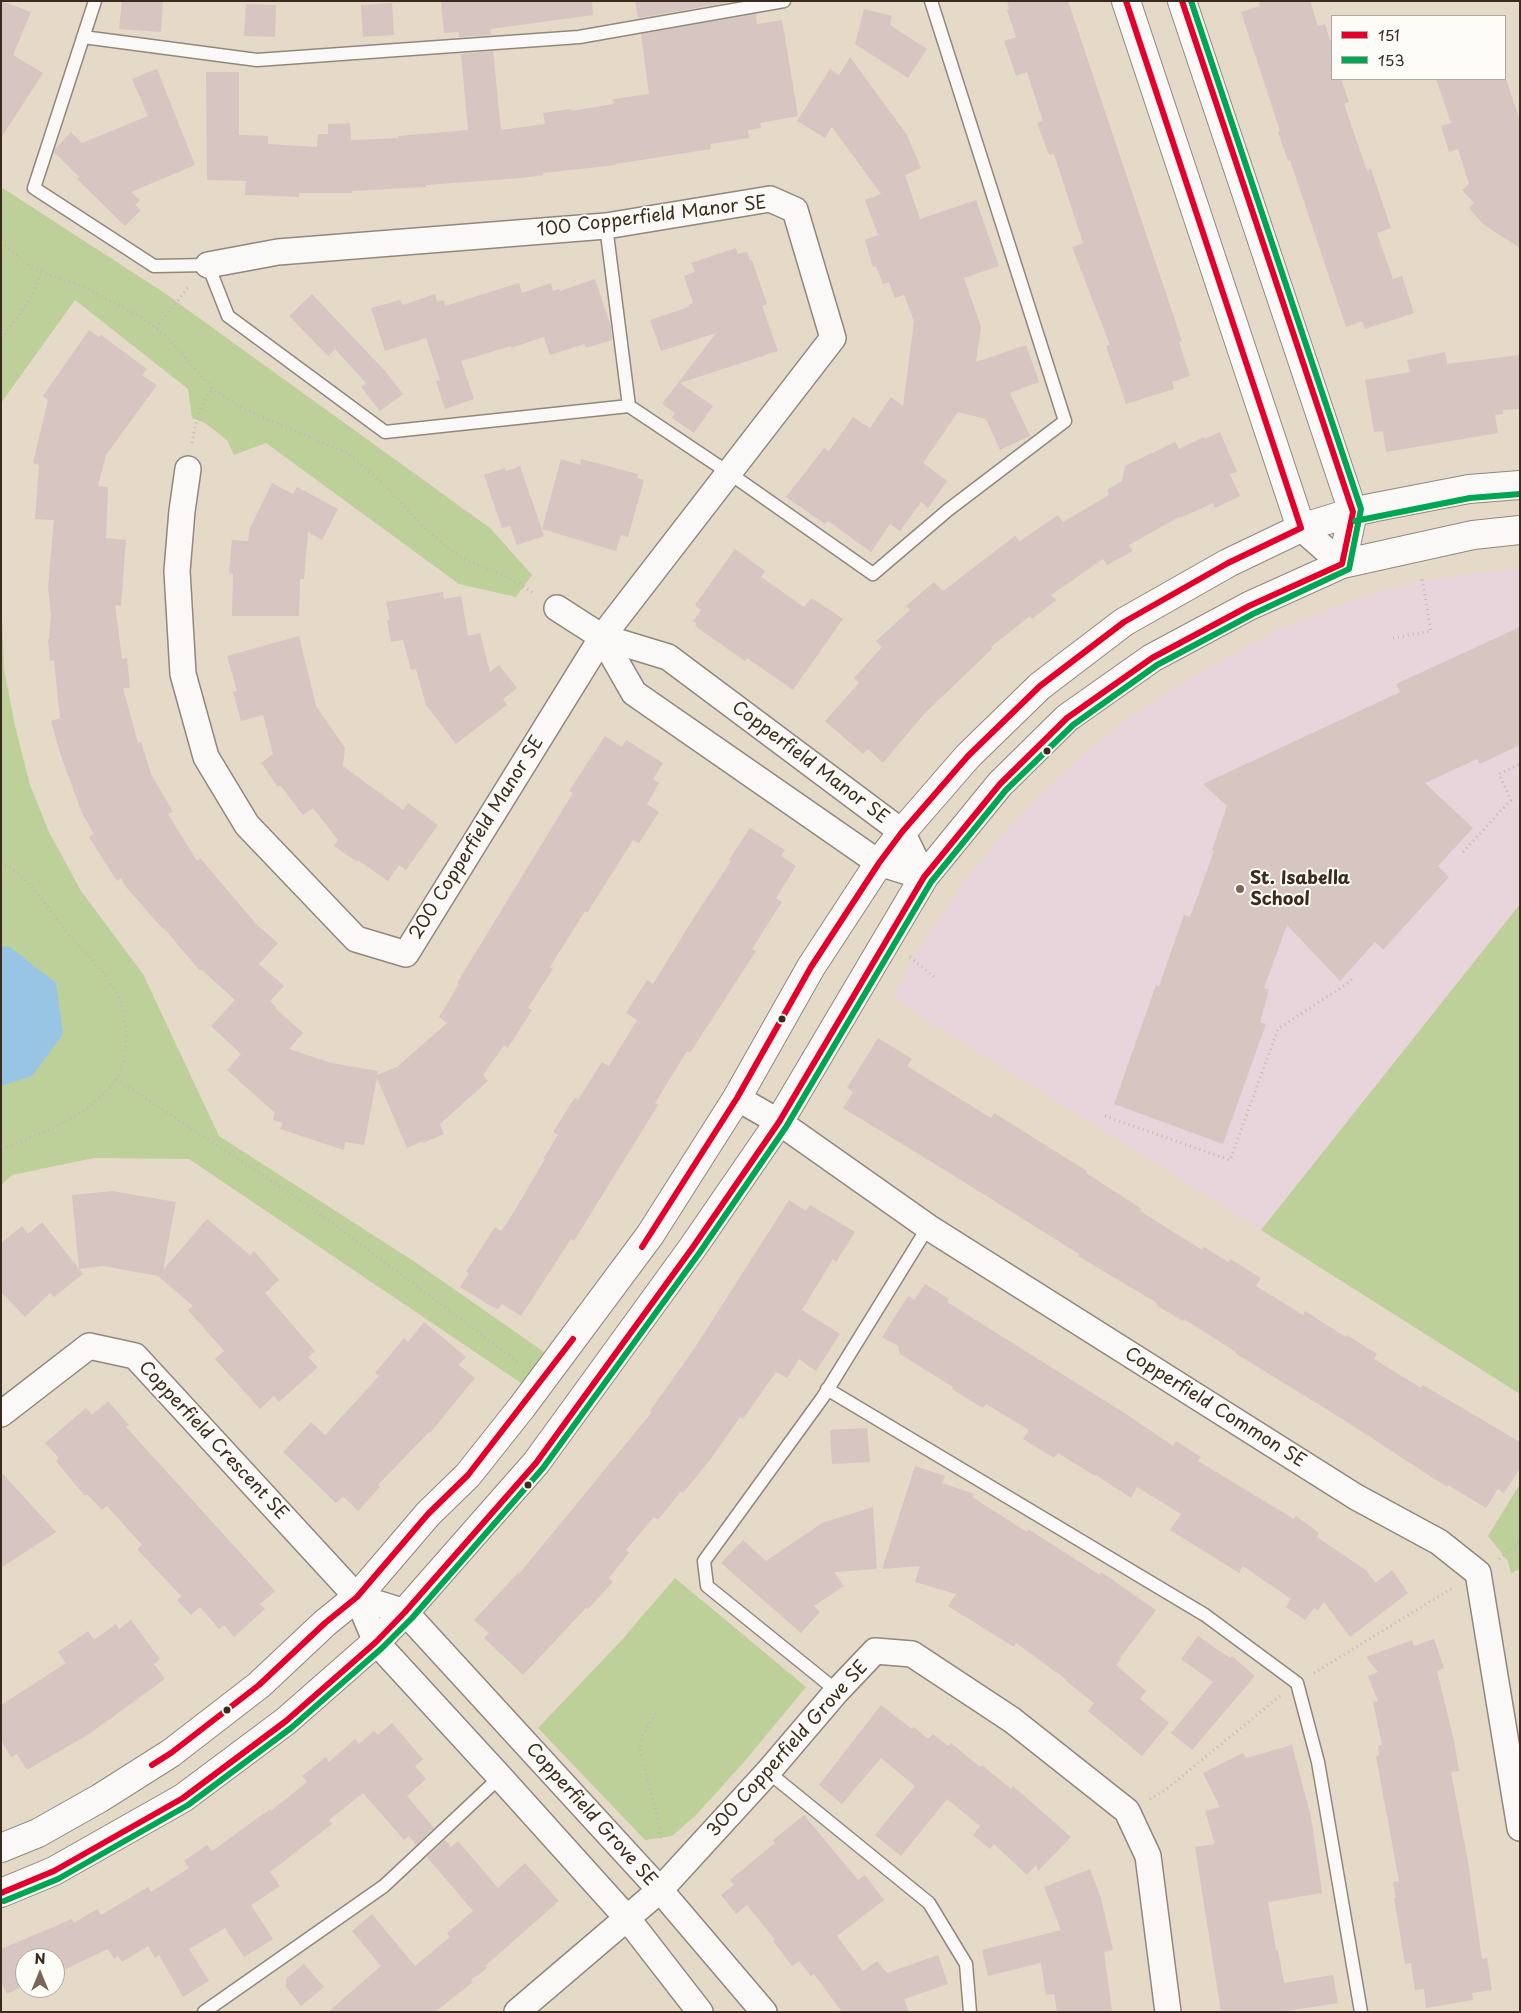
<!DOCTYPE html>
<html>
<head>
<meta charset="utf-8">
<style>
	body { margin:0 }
	#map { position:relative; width:1521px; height:2013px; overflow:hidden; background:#e5d9c8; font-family:"Playpen Sans",sans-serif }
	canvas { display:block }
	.frame { position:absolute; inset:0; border:2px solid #3b2a1e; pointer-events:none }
	.legend { position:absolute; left:1331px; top:15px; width:175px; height:65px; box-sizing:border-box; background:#fdfcf7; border:1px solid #afa8a0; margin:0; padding:6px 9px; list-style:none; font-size:15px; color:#3b2a1e }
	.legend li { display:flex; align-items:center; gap:10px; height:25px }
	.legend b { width:25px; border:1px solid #afa8a0 }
	.north { position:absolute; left:15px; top:1948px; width:50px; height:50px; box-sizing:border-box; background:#fdfcf7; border:1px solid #afa8a0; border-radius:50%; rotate:0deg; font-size:14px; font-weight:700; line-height:20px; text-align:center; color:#3b2a1e }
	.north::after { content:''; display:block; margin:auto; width:18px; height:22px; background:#76675a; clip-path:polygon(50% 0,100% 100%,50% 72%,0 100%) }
</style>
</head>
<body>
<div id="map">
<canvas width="1521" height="2013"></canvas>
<div class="frame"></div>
<ul class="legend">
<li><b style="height:6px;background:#e4002b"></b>151</li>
<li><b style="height:6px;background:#00a651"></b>153</li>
</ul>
<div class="north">N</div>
</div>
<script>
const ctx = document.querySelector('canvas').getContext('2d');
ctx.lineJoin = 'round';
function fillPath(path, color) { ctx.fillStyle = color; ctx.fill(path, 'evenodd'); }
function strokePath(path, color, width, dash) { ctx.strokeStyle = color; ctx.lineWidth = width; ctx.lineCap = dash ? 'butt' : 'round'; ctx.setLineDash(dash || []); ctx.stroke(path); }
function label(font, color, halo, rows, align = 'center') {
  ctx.font = font + ' "Playpen Sans",sans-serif'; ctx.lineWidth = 4; ctx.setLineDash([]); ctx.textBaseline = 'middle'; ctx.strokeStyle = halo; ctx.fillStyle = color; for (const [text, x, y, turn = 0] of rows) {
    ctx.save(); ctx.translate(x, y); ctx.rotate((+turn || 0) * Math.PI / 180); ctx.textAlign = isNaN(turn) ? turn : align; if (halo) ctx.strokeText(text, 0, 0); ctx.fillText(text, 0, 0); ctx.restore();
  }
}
const built = new Path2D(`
	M1520 568V904L1261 1230 893 998 916 953 970 874 1029 805 1089 749 1134 714 1205 669 1279 629 1349 602 1387 589 1431 579Z`);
const green = new Path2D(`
	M1 187 163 292 490 528 532 575 516 597 459 584 266 443 234 455 227 440 205 423 192 418 188 389 75 300 1 403Z
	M1 517 2 615 4 669 15 726 30 785 49 832 81 891 143 974 219 1136 415 1262 547 1354 524 1385 189 1159 94 1158 12 1175 1 1185Z
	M1520 904V1394L1261 1230Z
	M1520 1484V1569L1511 1573 1508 1561 1488 1536Z
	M675 1578 806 1687 744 1762 696 1815 672 1836 645 1840 538 1728 620 1642Z`);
const water = new Path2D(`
	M1 946 10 947 56 983 63 1034 32 1076 1 1086Z`);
const building = new Path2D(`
	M1 1 31 12 13 55 43 73 1 138Z
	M122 1H163L161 32 119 29Z
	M441 1H592L593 15 490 29 491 35 459 37V32L444 33Z
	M635 1H736L638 18Z
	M1007 1H1068L1182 341 1179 342 1190 376 1172 382 1174 389 1126 404 1106 346 1110 345 1072 247 1083 243 1054 154 1049 155 1037 123 1043 121 1027 72 1016 76 1004 41 1016 37 1007 10 1009 9Z
	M1258 1H1310L1318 26 1325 24 1332 45V79H1341L1349 102 1344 104 1367 171 1371 169 1391 228 1377 233 1393 279 1402 276 1414 313 1365 329 1362 321 1346 327 1290 160 1288 161 1278 132 1280 131 1241 12 1260 6Z
	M392 3 394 35 363 37 361 5Z
	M246 4 276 5 275 37 244 36Z
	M864 9 892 16 890 25 927 49 908 78 855 44Z
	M756 14 757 24 782 20 798 116 760 123 761 128 748 130 749 138 710 144 711 149 615 164 616 165 543 173V175L521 178 426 185V187L352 191V193H299V197L245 195 246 181 207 180 206 72H239V135L268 136V144L317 147 318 134H328V124L350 123 351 140 398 138V136L468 130 461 54 493 51 501 130 545 124 543 113 571 109V111L614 104 613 99 649 94 641 34Z
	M850 57 907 135 921 168 905 175 920 219 976 200 999 266 964 278 981 327 976 362 1026 345 1039 382 1010 393 1030 436 1000 450 986 419 958 412 923 463 947 481 928 508 921 502 900 531 890 524 871 552 828 521 825 524 786 497 824 448 829 451 853 417 870 428 891 397 903 406 914 321 904 295 895 298 889 282 883 284 876 266 873 267 865 240 878 235 865 200 881 194 832 127 825 138 797 121 830 69 839 75Z
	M157 69 195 165 131 192 140 200 135 205 141 210 125 226 77 179 79 177 54 152 56 148 71 132 82 143 148 116 132 79Z
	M1436 79H1506L1520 121V248L1484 225 1469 208 1474 203 1462 190 1469 184 1458 149 1449 152 1441 126 1451 123Z
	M736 248 738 254 747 252 750 261 752 260 767 304 762 306 778 351 680 383 713 406 694 433 672 418 675 413 662 404 716 333 661 351 650 320 689 307V305L693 303 684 276 695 272 691 263Z
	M595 279 611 327 612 340 586 348 584 344 550 355 544 337 511 348V346L461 361 474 399 445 409 436 381 440 380 426 338 385 351 371 308 400 300 403 305 435 294 437 302 444 300 445 306 519 283 522 293 551 283 553 291 559 289 560 291Z
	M312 294 385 371 403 394 380 411 361 387 366 383 335 349 328 356 289 316Z
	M89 330 99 337 101 335 147 369 142 375 157 385 106 455 98 486 108 487 106 538 126 540 121 606 115 605 122 659 127 658 130 688H123L138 743 141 742 151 774 173 812 168 814 197 861 200 858 257 925 278 943 259 964 284 986 270 1001 276 1007 275 1008 303 1033 289 1049 331 1063 378 1071 377 1075 397 1067 447 1023 439 1017 459 984 457 983 573 793 569 791 605 736 622 747 626 740 663 763 653 779 659 783 647 804 659 812 639 843 633 840 587 913 585 911 550 967 553 969 528 1008 532 1010 508 1048 504 1045 483 1075 488 1081 440 1124 444 1134 423 1143V1141L407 1148 377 1078 364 1145 345 1142 344 1150 280 1129 283 1123 273 1120 275 1113 227 1070 241 1054 211 1026 235 1000 202 970H199L164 928 163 929 126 887 121 878 117 881 89 837 94 834 82 813 61 756 51 721 60 718 54 660 50 661 48 639H49L51 615 48 588 54 520 35 519 39 465 33 463 48 400 43 396Z
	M1445 352 1447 364 1520 355V409L1503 410V414L1495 415 1498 433 1386 452 1383 431 1374 432 1365 380 1410 372 1407 360Z
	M1220 432 1237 472 1230 474 1240 496 1215 508 1213 503 1180 518 1179 517 1129 545 1133 551 1107 565 1103 559 1051 595 1056 600 1032 619 1030 616 991 647 992 649 924 714 883 763 868 749 863 754 825 721 859 683 854 678 882 647 876 641 910 610 906 606 934 582 943 591 1015 536 1020 541 1058 515 1063 522 1109 495 1107 490 1122 481 1125 466 1175 442 1179 449 1204 437 1205 439Z
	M561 459 580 465 581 459 638 474 637 478 644 480 628 537 621 535 616 551 542 529Z
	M520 466 544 536 517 545 510 526 502 528 484 475 505 468 506 471Z
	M272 483 293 494 297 487 338 509 322 540 308 532 304 579H300L299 616H232L233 574 229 573 232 540 248 541 250 528Z
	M735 549 765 571 761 577 804 607 812 598 843 619 793 690 747 658 745 661 695 626 697 624 693 621 701 610 695 605Z
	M443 592 444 599 461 596 468 636 480 633 490 672 499 665 517 688 503 699 507 705 456 744 426 705 416 669 411 670 403 640 391 642 387 620H390L386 602Z
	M1520 627V745L1480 764 1477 759 1425 783 1473 828 1438 866 1449 877 1383 950 1375 942 1340 981 1287 925 1264 988 1269 990 1260 1022 1266 1024 1223 1144 1114 1104 1156 985 1159 986 1184 915 1190 917 1214 851 1212 850 1227 806 1203 784 1400 692 1396 684Z
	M299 636 316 706 345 748 343 766 403 810 408 803 438 825 406 870 399 865 388 881 358 860 357 862 334 846 338 840 313 808 303 815 280 785 278 787 261 763 273 754 263 715 241 721 233 692 237 691 227 656Z
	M750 828 785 850 781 856 796 866 776 898 782 902 752 949 756 951 690 1053 687 1051 655 1103 658 1105 574 1241 571 1239 521 1316 502 1304 498 1309 491 1306 460 1287 469 1273 466 1272 495 1227 501 1231 509 1220 545 1159H543L558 1135 553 1132 575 1097 578 1100 602 1062 609 1066 637 1020 626 1013 647 980 653 984 691 922 731 861 729 860Z
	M878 1038 912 1059 907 1066 991 1118 994 1113 1087 1171 1086 1173 1142 1209 1140 1211 1202 1250 1204 1247 1228 1262 1230 1259 1261 1278 1256 1286 1303 1315 1305 1311 1346 1337 1347 1335 1377 1354 1374 1359 1421 1388 1423 1385 1520 1442V1468L1504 1493 1498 1489 1486 1508 1448 1485 1447 1487 1344 1420 1235 1353 1236 1352 1184 1319 1183 1321 1156 1305 1157 1303 1078 1256 1079 1254 948 1172 843 1108 853 1092 847 1088Z
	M112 1191 176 1202 163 1270 207 1219 250 1255 254 1251 279 1280 265 1293 315 1351 308 1357 318 1367 279 1402 274 1396 260 1409 215 1359 224 1351 188 1310 193 1306 158 1276 103 1266 79 1269 83 1274 54 1297 50 1293 25 1317 1 1292V1243L22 1226 28 1234 42 1222 79 1269 72 1195Z
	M789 1200 806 1211 810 1205 855 1232 836 1262 833 1259 802 1310 840 1334 816 1371 799 1359 787 1378 776 1372 743 1419 740 1417 710 1460 683 1493 681 1491 658 1520 654 1517 626 1550 629 1553 609 1578 613 1582 588 1609 586 1608 523 1675 484 1638 489 1633 474 1620 518 1573 519 1574 652 1412 650 1411 694 1349Z
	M925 1284 949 1299 947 1302 1126 1414 1173 1446 1176 1441 1201 1457 1198 1461 1294 1519 1296 1516 1319 1533 1317 1537 1367 1571 1375 1583 1392 1570 1408 1593 1350 1637 1324 1602 1318 1610 1314 1608 1305 1620 1286 1607 1291 1599 1243 1566 1239 1573 1170 1530 1181 1514 1137 1487 1131 1498 1096 1475 1095 1476 1058 1453 1054 1458 1023 1439 1029 1430 986 1404 983 1408 952 1389 953 1387 900 1354 898 1346 882 1337 908 1296 914 1300Z
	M424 1322 466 1357 459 1365 475 1378 430 1433 429 1432 378 1485 380 1487 358 1511 343 1496 336 1503 283 1452 311 1422 325 1435 379 1376 375 1373 404 1338 408 1342Z
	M108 1401 129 1425 126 1427 275 1591 260 1604 265 1609 234 1637 224 1625 219 1629 200 1607 191 1615 177 1600 181 1596 137 1549 142 1545 107 1506 102 1510 88 1495H84L56 1461 59 1458 45 1443 86 1408 92 1415Z
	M867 1428 870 1462 832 1464 830 1430Z
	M915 1466 945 1476 942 1483 974 1494 972 1497 1027 1532 1028 1529 1100 1575 1101 1572 1156 1610 1120 1658 1121 1659 1116 1665 1146 1691 1140 1699 1169 1723 1142 1756 1088 1711 1094 1703 1066 1681 1067 1680 1016 1643 1014 1647 948 1606 956 1594 915 1582 920 1566 882 1569Z
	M1 1472 56 1532 1 1568Z
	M873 1507 877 1569 834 1572 844 1586 814 1606 820 1612 801 1633 721 1563 743 1540 766 1561 822 1523Z
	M131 1620 160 1659 154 1664 165 1679 89 1734 27 1770 17 1754 11 1757 1 1740V1705L66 1663 58 1652 88 1631 94 1640 116 1624 119 1629Z
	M1198 1636 1230 1658 1232 1656 1255 1676 1192 1750 1171 1733 1213 1682 1181 1659Z
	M1434 1639 1444 1668 1437 1671 1454 1741 1459 1771 1451 1772 1468 1862 1482 1959 1487 1958 1492 1990 1472 1993 1473 2000 1426 2008 1424 1989 1415 1990 1411 1963 1405 1964 1394 1898H1396L1393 1882 1399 1881 1376 1756 1379 1755 1378 1746 1382 1745 1373 1702 1378 1701 1368 1676 1378 1672 1366 1657 1412 1640 1414 1646Z
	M881 1705 912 1729 914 1727 928 1739 933 1734 948 1746 951 1743 980 1767 982 1765 1011 1789 1013 1786 1071 1837 1038 1871 1036 1865 1027 1875 994 1844 990 1849 973 1835 980 1826 947 1799 901 1856 875 1835 915 1786 881 1758 842 1804 819 1785Z
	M392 1723 423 1759 415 1766 426 1779 407 1796 434 1828 416 1845 409 1836 404 1840 363 1793 329 1820 332 1824 270 1872 280 1886 251 1905 273 1939 244 1957 225 1928 189 1949 209 1981 183 1997 159 1955 155 1958 148 1946 122 1962 118 1956 114 1959 108 1949 55 1974V1958H25V1985L7 1994 1 1982V1949L72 1919 74 1923 97 1909 101 1915 148 1887 151 1892 189 1868 184 1861 207 1845 212 1851 270 1809 271 1811 307 1782 302 1776 326 1757 329 1762 355 1739 359 1744 374 1731 378 1735Z
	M1292 1745 1311 1817 1322 1893 1268 1902 1276 1950H1278L1284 1983 1333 1975 1338 2003 1280 2012H1221L1195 1847 1215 1844 1205 1811 1220 1807 1203 1773 1243 1753 1246 1758Z
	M804 1815 858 1880 865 1875 884 1900 837 1936 863 1971 877 1961 887 1973 938 1955 948 1984 904 1999 909 2012H842L814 1974 811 1976 799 1961 792 1966 773 1941 775 1940 747 1905 736 1914 721 1895 734 1885 730 1880 775 1843 773 1840Z
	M445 1840 451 1847 458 1841 498 1888 525 1863 559 1901 485 1966 487 1968 471 1980 473 1982 435 2012H328L381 1966 352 1931 372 1914 415 1966 450 1937 447 1933 473 1911 427 1857Z
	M1090 1869 1101 1898 1113 1950 1104 1952 1112 2012H1057L1054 1994 1046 1995 1041 1963 988 1976 982 1950 1061 1930 1044 1887Z
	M304 1964 324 1987 301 2006 286 1987V1979Z`);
const path = new Path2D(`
	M1 242 32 268 88 289 143 318 167 337 213 389 235 404 259 416 346 452 381 482 423 526 449 549 467 561 502 574 535 594
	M156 328 190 285
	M1 338C18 318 33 297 41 273
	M192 443C195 424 200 404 213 389
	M1393 638 1431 631 1422 579
	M1463 852 1511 800 1499 774 1520 764
	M1 862C30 876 49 912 70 936 86 954 104 970 116 992 129 1015 130 1056 116 1079 105 1096 87 1109 70 1119 48 1132 24 1139 1 1150
	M910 957 937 979
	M116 1079 287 1191 350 1236 520 1363
	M1105 1116 1230 1160 1278 1029 1348 983 1354 977
	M1499 1559 1520 1542
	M1314 1673 1454 1587
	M656 1714 643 1734 640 1750 658 1820 661 1840
	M1150 1799 1164 1791 1280 1696`);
const lane = new Path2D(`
	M95 1 34 188 154 266 208 265 228 316 385 432 629 406 729 473 873 574 948 510 1065 421 931 1
	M83 37 257 60 579 37 784 1
	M606 226 629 406
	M827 1389 1205 1615 1297 1683 1318 1762 1361 2012
	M837 1691 707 1586 704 1561 823 1397 928 1227
	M768 1772 929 1903 966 1964 970 2012
	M204 2012 384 1886 500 1777`);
const street = new Path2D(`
	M188 469 182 511 177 571 183 674 206 757 247 825 356 939 406 954 602 637 833 338 795 210 770 199 606 226 278 252 208 265
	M1301 528 1342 564
	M557 608 602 637 668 657 902 832 924 877
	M602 637 634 693 879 863 924 877
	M737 1098 779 1122 928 1227 1356 1497 1439 1542 1478 1573 1520 1828
	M1 1414 89 1346 135 1356 357 1597 376 1642 500 1777 627 1918 700 2012
	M357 1597 405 1612 660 1890 764 2012
	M517 2012 660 1890 768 1772 837 1691 875 1651 912 1654 1012 1720 1127 1811 1148 1856 1168 2012`);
const secondary = new Path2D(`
	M1126 1 1301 528
	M1182 1 1353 512 1342 564
	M1 1848 38 1833 100 1798 171 1753 259 1685 325 1623 357 1597 428 1514 468 1475 522 1407 650 1235 737 1098 811 967 879 863 902 832 968 756 1040 686 1124 622 1228 563 1301 528 1353 512 1376 507 1469 489 1520 485
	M1 1893 54 1871 183 1798 286 1721 376 1642 405 1612 536 1463 693 1247 779 1122 924 877 1000 784 1067 718 1152 658 1249 606 1342 564 1473 535 1520 530`);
const bus1 = new Path2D(`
	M642 1247 737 1098 811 967 879 863 902 832 968 756 1040 686 1124 622 1228 563 1301 528 1126 1
	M152 1765 171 1753 259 1685 325 1623 357 1597 428 1514 468 1475 573 1339
	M1 1893 54 1871 183 1798 286 1721 376 1642 405 1612 536 1463 693 1247 779 1122 924 877 1000 784 1067 718 1152 658 1249 606 1342 564 1353 512 1182 1`);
const bus2 = new Path2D(`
	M1355 521 1470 498 1520 494
	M4 1901 58 1879 188 1805 291 1728 382 1648 412 1618 543 1468 700 1252 786 1127 931 882 1006 790 1073 725 1157 665 1253 614 1349 569 1361 509 1191 1`);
const markers = [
	[1047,751,4.5,"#3b2a1e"],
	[1240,889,5,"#76675a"],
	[782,1019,4.5,"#3b2a1e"],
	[528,1485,4.5,"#3b2a1e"],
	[227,1710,4.5,"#3b2a1e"]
];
const streetNames = [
	["100 Copperfield Manor SE",652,217,-7],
	["Copperfield Manor SE",810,763,37],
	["200 Copperfield Manor SE",477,838,-58],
	["Copperfield Common SE",1215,1408,32],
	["Copperfield Crescent SE",213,1441,47],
	["300 Copperfield Grove SE",788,1749,-48],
	["Copperfield Grove SE",591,1815,48]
];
const poiNames = [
	["St. Isabella",1250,879],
	["School",1250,900]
];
fillPath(built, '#e8d5dc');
fillPath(green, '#bed09a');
fillPath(water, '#98c5e3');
fillPath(building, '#d7c5c1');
strokePath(lane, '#91887d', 15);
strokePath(street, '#91887d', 28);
strokePath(secondary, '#91887d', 30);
strokePath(path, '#bebab6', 3, [1, 4]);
strokePath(lane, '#fbf9f7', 12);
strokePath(street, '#fbf9f7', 25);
strokePath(secondary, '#fbf9f7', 28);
strokePath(bus1, '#e4002b', 6);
strokePath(bus2, '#00a651', 6);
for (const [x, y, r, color] of markers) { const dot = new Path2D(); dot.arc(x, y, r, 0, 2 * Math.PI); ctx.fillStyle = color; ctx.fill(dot); strokePath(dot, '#fdfcf7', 2); }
label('18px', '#3b2a1e', '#fdfcf7', streetNames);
label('bold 18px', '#3b2a1e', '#fdfcf7', poiNames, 'left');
</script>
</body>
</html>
